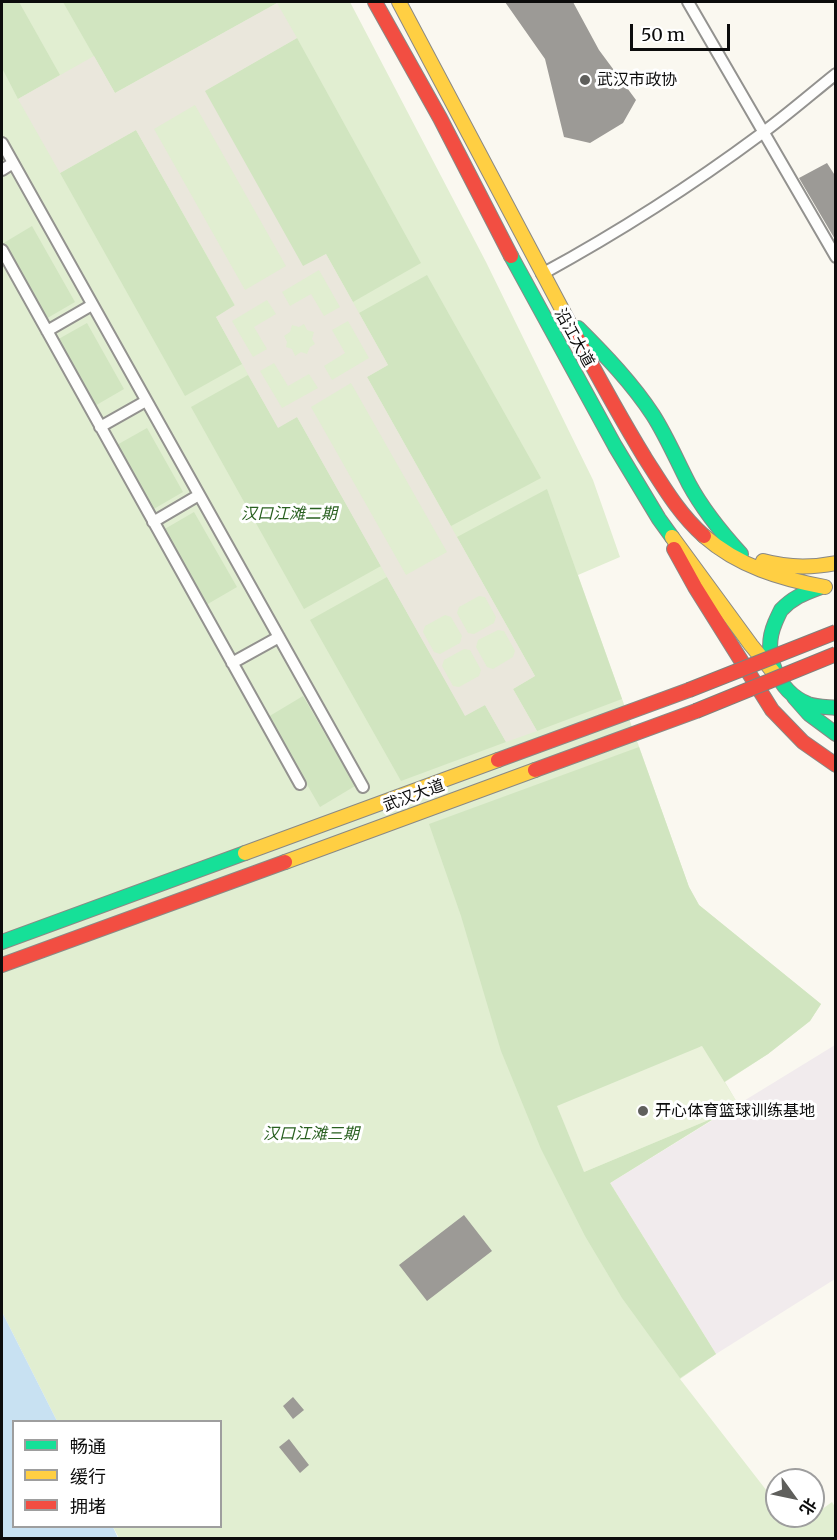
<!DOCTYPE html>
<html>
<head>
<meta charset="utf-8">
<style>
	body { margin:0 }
	#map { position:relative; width:837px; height:1540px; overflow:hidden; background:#faf8f0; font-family:Merriweather,"Noto Sans SC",serif }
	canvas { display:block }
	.frame { position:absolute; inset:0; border:3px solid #0c0c0c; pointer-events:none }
	.legend { position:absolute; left:12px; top:1420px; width:210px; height:108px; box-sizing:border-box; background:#fff; border:2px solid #9e9e9e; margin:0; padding:8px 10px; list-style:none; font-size:18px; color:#0c0c0c }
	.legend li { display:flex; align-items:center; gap:12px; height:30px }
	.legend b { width:30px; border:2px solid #9e9e9e }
	.north { position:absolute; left:765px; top:1468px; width:60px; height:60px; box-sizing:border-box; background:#fff; border:2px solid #9e9e9e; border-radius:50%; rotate:123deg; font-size:16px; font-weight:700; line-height:24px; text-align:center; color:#0c0c0c }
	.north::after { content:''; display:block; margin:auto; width:21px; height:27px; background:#5f5f5c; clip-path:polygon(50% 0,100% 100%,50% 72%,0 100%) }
	.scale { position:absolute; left:630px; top:24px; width:100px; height:27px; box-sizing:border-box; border:3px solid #0c0c0c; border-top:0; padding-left:8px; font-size:18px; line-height:21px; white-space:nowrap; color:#0c0c0c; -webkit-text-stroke:4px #fff; paint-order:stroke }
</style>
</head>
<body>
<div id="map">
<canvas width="837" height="1540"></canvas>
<div class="frame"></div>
<ul class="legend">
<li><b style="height:8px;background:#16e098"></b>畅通</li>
<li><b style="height:8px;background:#ffcf43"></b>缓行</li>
<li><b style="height:8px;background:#f24e42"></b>拥堵</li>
</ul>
<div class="north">北</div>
<div class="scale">50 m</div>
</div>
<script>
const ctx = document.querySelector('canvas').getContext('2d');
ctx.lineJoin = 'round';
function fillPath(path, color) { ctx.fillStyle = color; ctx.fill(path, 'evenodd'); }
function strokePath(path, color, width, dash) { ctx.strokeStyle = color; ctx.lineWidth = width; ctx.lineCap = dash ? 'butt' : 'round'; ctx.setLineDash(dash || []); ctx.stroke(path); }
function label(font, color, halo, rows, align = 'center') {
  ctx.font = font + ' Merriweather,"Noto Sans SC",serif'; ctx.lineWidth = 6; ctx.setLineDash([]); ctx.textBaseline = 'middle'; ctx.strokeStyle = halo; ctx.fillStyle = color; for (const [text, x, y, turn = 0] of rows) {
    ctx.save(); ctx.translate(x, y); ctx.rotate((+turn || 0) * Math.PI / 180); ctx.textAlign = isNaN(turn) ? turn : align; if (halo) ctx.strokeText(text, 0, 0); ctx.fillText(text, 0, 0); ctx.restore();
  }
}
const industrial = new Path2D(`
	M835 1045V1279L716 1354 610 1183Z`);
const green = new Path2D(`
	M2 2H350L486 262 593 480 620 557 578 575 689 887 699 905 821 1004 810 1021 768 1054 725 1082 738 1104 610 1183 716 1354 680 1379 777 1504V1516H786L796 1528 832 1502 835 1507V1538H119L113 1527 220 1526V1422L57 1421 2 1312Z`);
const forest = new Path2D(`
	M2 2H19L60 75 18 99 2 68Z
	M63 2H279L115 93Z
	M297 38 421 263 353 302 326 254 303 267 204 91Z
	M136 130 235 306 216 317 242 364 185 396 60 173Z
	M32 226 75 302 44 320 2 246V244Z
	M427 275 541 478 451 526 367 377 388 365 359 313Z
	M87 323 124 389 93 407 55 341Z
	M248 375 278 427 297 417 381 566 304 609 191 407Z
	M147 428 183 492 152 510 115 446Z
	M547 489 622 699 537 731 513 689 535 676 457 537Z
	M194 512 237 587 206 605 163 530Z
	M387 577 465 715 485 705 506 742 401 781 310 620Z
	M303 696 355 786 320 807 268 717Z
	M639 747 689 887 699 905 821 1004 810 1021 768 1054 724 1082 701 1046 584 1172 718 1116 610 1183 716 1354 680 1378 622 1298 585 1236 541 1149 501 1051 461 916 429 824Z`);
const pitch = new Path2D(`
	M702 1046 738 1104 718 1116 584 1172 557 1106Z`);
const plaza = new Path2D(`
	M277 3 297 38 205 91 303 266 326 254 359 313 388 365 367 377 535 676 513 689 537 731 506 742 485 705 465 716 297 417 278 428 216 317 235 305 136 130 60 173 18 99 94 56 115 93ZM195 105 286 266 245 290 154 129ZM319 270 340 307 324 316 311 294 290 306 282 292ZM267 300 276 314 254 327 267 349 253 357 232 321ZM348 321 369 358 332 380 324 366 345 353 332 330ZM304 324 307 330 314 332 312 339 315 344 310 347 307 354 301 352 295 356 292 349 286 347 287 342 284 336 290 332 292 325 299 327ZM274 363 288 386 309 374 318 388 282 408 260 371ZM351 383 447 552 406 575 311 407ZM479 596 485 597 496 617 494 623 474 634 468 633 457 613 459 607ZM445 615 451 617 462 636 460 643 440 654 434 652 423 632 425 626ZM498 630 504 631 515 651 513 657 493 669 487 667 476 647 478 640ZM464 649 470 650 481 670 479 676 459 687 453 686 442 666 444 660Z`);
const water = new Path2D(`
	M2 1312 57 1421 14 1422V1526L113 1527 118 1538H2Z`);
const building = new Path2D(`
	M505 2H573L599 50 636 100 623 123 590 143 564 137 545 59Z
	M827 163 836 177V241L799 178Z
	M464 1215 492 1251 427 1301 399 1265Z
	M293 1397 304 1410 293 1419 283 1406Z
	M289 1439 309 1465 300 1473 279 1447Z`);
const street = new Path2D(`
	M688 2 836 257
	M2 143 363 787
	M2 170 13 163
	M2 250 300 784
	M542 274C619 232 691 186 761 134 787 115 811 94 836 74
	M47 331 92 305
	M100 427 146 401
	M153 522 199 495
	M232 663 279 637`);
const fast = new Path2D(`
	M511 256 615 446 659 519 672 537
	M578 328C605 355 632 383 653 415 667 437 677 461 689 484 703 510 721 532 741 554
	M821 587C805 593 793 597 781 610 779 614 777 618 775 623 762 653 777 691 808 704 816 707 827 707 836 708
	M794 697 809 714 836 734
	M2 942 245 853`);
const slow = new Path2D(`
	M399 2 574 332
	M704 536C738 566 781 579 825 587
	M672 537 751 645 774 673
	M763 561C788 568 811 568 836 563
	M245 853 498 760
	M285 862 535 770`);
const jam = new Path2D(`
	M375 2 440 118 511 256
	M574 332C597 375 620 417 645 458 663 486 679 514 704 536
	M674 549 695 587 772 710 803 742 836 765
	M498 760 689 690
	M535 770 696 711
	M2 965 285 862`);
const jamBridge = new Path2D(`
	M689 690 836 632
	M696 711 836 654`);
const markers = [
	[585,80,6,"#5f5f5c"],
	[643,1111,6,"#5f5f5c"]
];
const poiNames = [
	["武汉市政协",597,80],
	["开心体育篮球训练基地",655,1111]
];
const streetNames = [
	["沿江大道",574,338,61],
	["武汉大道",414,796,-20]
];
const parkNames = [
	["汉口江滩二期",289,514],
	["汉口江滩三期",311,1134]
];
fillPath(industrial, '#f1ebed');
fillPath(green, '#e1eed1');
fillPath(forest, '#d1e5c0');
fillPath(pitch, '#ebf2db');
fillPath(plaza, '#eae7dc');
fillPath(water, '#c8e1f2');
fillPath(building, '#9c9a96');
strokePath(street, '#93928f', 14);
strokePath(fast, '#8a8985', 16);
strokePath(slow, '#8a8985', 16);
strokePath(jam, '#8a8985', 16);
strokePath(street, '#fefefd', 10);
strokePath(fast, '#16e098', 14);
strokePath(slow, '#ffcf43', 14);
strokePath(jam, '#f24e42', 14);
strokePath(jamBridge, '#80807c', 16, []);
strokePath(jamBridge, '#f24e42', 14);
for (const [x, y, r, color] of markers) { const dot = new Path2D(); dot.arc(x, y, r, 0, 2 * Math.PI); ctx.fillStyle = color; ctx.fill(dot); strokePath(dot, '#fff', 2); }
label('16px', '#0c0c0c', '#fff', poiNames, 'left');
label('16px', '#0c0c0c', '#fff', streetNames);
label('italic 16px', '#296020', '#fff', parkNames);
</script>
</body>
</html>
